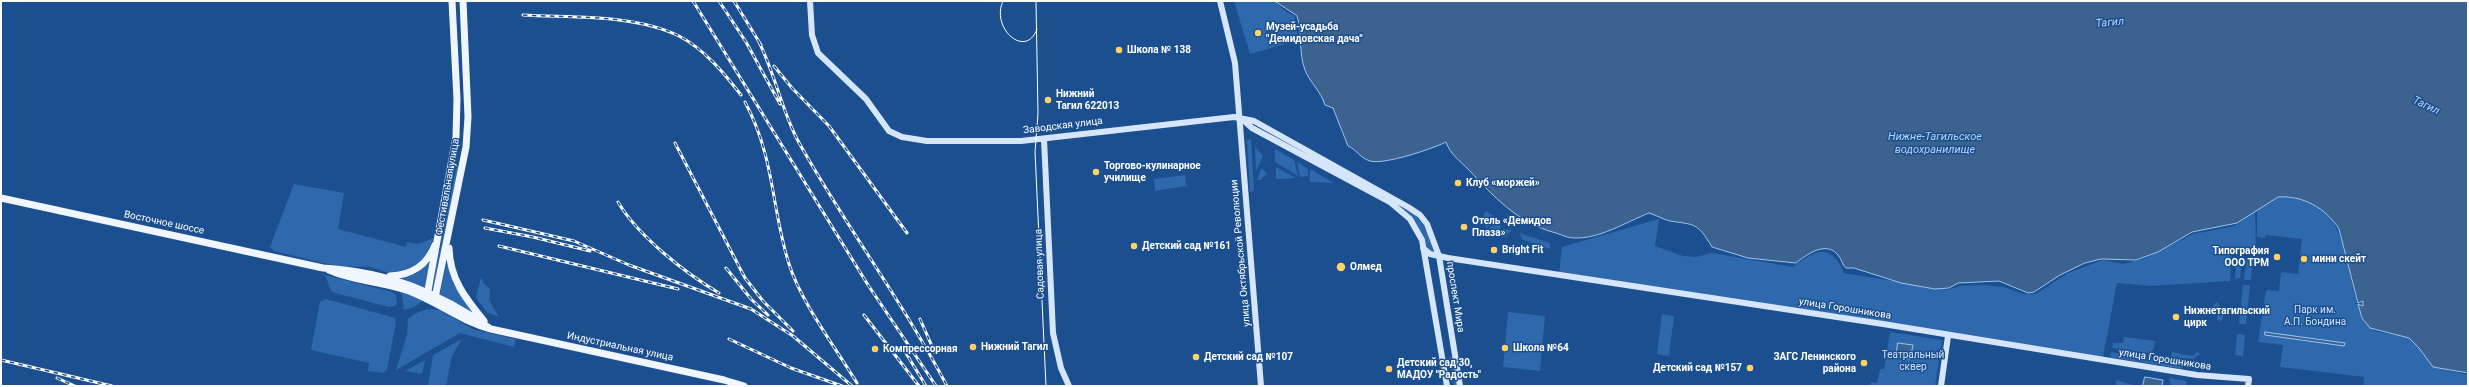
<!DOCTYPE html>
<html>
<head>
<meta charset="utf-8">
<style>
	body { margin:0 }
	#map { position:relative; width:2469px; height:387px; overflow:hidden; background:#1b4f8f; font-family:Roboto,sans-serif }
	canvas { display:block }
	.frame { position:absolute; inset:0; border:2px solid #fff; pointer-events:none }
</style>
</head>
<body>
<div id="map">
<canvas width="2469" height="387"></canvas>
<div class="frame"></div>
</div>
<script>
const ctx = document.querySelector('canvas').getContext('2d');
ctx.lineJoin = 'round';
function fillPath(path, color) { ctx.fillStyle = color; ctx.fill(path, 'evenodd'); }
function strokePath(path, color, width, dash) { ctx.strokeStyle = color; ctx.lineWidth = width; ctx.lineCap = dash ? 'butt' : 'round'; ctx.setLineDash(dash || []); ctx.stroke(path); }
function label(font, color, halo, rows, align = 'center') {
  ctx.font = font + ' Roboto,sans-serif'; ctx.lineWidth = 3; ctx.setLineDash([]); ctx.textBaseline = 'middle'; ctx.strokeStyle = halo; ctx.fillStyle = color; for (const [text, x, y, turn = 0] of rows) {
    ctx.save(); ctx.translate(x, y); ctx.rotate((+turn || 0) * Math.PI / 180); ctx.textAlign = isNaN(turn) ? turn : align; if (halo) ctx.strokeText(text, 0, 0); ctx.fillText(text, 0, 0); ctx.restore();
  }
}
const green = new Path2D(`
	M1234 1H1274L1285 11 1294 16 1299 40 1250 54Z
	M1251 139 1254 191 1250 192 1247 140Z
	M1255 147 1263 156 1256 171Z
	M1275 149 1294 160 1298 176 1275 162Z
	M1297 162 1308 169V176L1300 177Z
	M459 166H460L434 291 432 289 456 168Z
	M1276 167 1296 178 1276 179Z
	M1261 168 1267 173 1261 180H1257Z
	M1310 169 1334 183 1310 182Z
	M1185 175 1186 186 1155 191 1154 179Z
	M294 184 344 193 338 229 406 247 407 242 418 244 434 238 422 262 409 270 390 273 369 267 336 266 274 251 270 247Z
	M2278 197C2345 190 2344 258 2357 302L2355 304H2358L2362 318 2374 331 2409 338 2419 348 2433 367 2468 375V386H2363L2364 377 2280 367 2283 345 2258 342 2266 290 2279 291 2281 272 2298 274 2302 239 2266 235 2265 238 2257 237V209Z
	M1395 203C1416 211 1430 229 1433 251H1429C1420 229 1414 216 1395 203Z
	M1486 211 1498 219 1487 228 1482 218Z
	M2255 211 2256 252 2232 249 2230 281 2151 286 2117 283 2103 357 1559 273 1562 247 1659 219 1655 246 1683 256 1696 257 1712 253 1793 267C1815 250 1831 242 1844 273L1947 290 1960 286 1984 285 2004 287 2023 294H2036L2068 273 2103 260 2123 264 2146 258 2193 234 2235 226Z
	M1498 221 1501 228 1487 235 1489 228Z
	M1505 229 1512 230 1505 237 1494 235Z
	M1519 233 1550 243V249L1523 240Z
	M2237 258 2242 259 2240 278 2235 279Z
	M2247 258 2253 259 2251 280H2244Z
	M447 260 455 287 475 315 440 294Z
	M430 262 427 288 401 278 415 274Z
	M325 275 392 292 396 295 397 303 395 306 389 307 335 293 331 291Z
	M481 277 484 284 490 289 489 300 499 317 487 312 476 298Z
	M2243 285H2250L2246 324H2239Z
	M398 290 424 300 414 307 404 310 402 295Z
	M326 299 395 318 396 323 387 369 384 373 368 371 369 363 311 350 320 302Z
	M2217 302 2224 311 2222 321 2217 320 2218 313 2213 305Z
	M427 309 439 310 475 330 516 339 514 347 460 333 396 370 407 335 408 319 414 314Z
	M1508 312 1545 316 1540 371 1503 367Z
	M1662 314 1674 316 1669 356 1657 354Z
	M1890 332 1942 340 1935 386H1870L1871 382 1877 383 1880 369H1884Z
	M2237 334 2245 335 2243 356 2235 355Z
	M2124 337 2155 341 2153 350 2149 353 2112 348 2113 343H2123Z
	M462 339 452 356 446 386 428 385 433 355Z
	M2111 352 2183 364 2182 369 2110 357Z
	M2172 352 2192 356 2198 352 2200 354 2193 359 2171 357Z
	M1449 357H1452L1458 386H1454Z
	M425 360 422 374 405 371Z
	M2169 378 2187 381 2186 386H2171Z
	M2116 380 2133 385 2135 386H2116Z`);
const water = new Path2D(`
	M1275 1H2468V373L2433 367 2419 348 2409 338 2370 328 2362 318 2358 304 2363 306V301L2358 303 2339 229C2326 208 2302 195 2278 197L2237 223 2192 232 2158 252 2136 260 2101 259 2085 263 2060 275 2034 292 2028 293 1999 281 1958 283 1949 288 1935 289 1901 283 1854 268H1846C1842 265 1842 259 1838 255 1826 240 1806 255 1796 263L1748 258 1712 247C1697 222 1695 225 1670 221 1662 219 1656 215 1649 213 1626 222 1600 239 1574 238 1568 238 1562 235 1556 233 1518 223 1495 198 1469 170 1460 161 1450 154 1446 142 1432 149 1384 165 1370 161 1360 158 1356 149 1348 146L1333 108 1325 105C1321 91 1310 83 1305 70 1298 52 1303 33 1297 16Z
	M2265 332 2345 343 2344 346 2265 335Z
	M1898 343 1913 345 1910 359 1896 357Z
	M2145 377 2163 380 2162 386H2143Z`);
const secondary = new Path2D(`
	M810 1 812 35 818 53 866 99 889 131 902 137 927 141H1021L1234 117 1254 121 1408 207 1420 215 1427 224 1439 256 1460 386
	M1220 1 1235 63 1261 386
	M1242 119 1252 128 1390 202 1410 219 1422 240 1447 386
	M1044 139 1053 333 1061 368 1069 386
	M1423 248 1430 254 1448 258 1883 324 2197 375 2249 379 2248 386
	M1941 386 1948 336`);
const primary = new Path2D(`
	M1 198 323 268C388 272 438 292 491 329
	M449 248C450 279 465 298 484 321
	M329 270C354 281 383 282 409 291 438 302 461 321 491 329L724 380 744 386
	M390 276C413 275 427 265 435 245
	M427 296 456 137 457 99 452 1
	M435 298 466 147 468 117 463 1`);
const tram = new Path2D(`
	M1003 1C990 28 1026 60 1037 29
	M1036 1 1038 114 1035 152 1046 386`);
const rail = new Path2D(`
	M693 1 868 285 936 386
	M719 1 746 42 780 104
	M734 1 761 45
	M523 15C572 18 635 14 679 36 704 49 724 73 741 95
	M759 42C776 76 783 116 802 148 848 229 904 304 947 386
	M774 66 792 88 829 126 907 233
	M745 102C775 158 771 207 789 264 801 302 835 347 857 383
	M675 143 745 278 763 301 793 331
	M618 202C638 236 685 273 719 293
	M483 220 574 241 629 265 751 309 793 336 852 386
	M485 228 533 237 590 251
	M499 246 678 289
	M726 268 751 299 768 315
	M864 315 919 386
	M920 319 935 353
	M729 339 791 368 842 386
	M904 350 926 386
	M1 360 112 386
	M57 378 75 386`);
const markers = [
	[1258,33,4,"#ffd166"],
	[1119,50,4,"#ffd166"],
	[1048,100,4,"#ffd166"],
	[1096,172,4,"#ffd166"],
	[1458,183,4,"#ffd166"],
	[1464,227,4,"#ffd166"],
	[1134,246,4,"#ffd166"],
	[1494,250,4,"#ffd166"],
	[2277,257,4,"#ffd166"],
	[2304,259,4,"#ffd166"],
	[1341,267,5,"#ffd166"],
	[2176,317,4,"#ffd166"],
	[973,347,4,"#ffd166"],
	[1505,348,4,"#ffd166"],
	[875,349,4,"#ffd166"],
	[1196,357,4,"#ffd166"],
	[1864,363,4,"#ffd166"],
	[1750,368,4,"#ffd166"],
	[1389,369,4,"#ffd166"]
];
const poiNames = [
	["Музей-усадьба",1266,27],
	["\"Демидовская дача\"",1266,39],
	["Школа № 138",1127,50],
	["Нижний",1056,94],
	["Тагил 622013",1056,106],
	["Торгово-кулинарное",1104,166],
	["училище",1104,178],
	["Клуб «моржей»",1466,183],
	["Отель «Демидов",1472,221],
	["Плаза»",1472,233],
	["Детский сад №161",1142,246],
	["Bright Fit",1502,250],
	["Типография",2269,251,"right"],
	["ООО ТРМ",2269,263,"right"],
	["мини скейт",2312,259],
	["Олмед",1350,267],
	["Нижнетагильский",2184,311],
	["цирк",2184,323],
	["Нижний Тагил",981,347],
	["Школа №64",1513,348],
	["Компрессорная",883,349],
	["Детский сад №107",1204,357],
	["ЗАГС Ленинского",1856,357,"right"],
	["района",1856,369,"right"],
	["Детский сад 30,",1397,363],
	["МАДОУ \"Радость\"",1397,375],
	["Детский сад №157",1742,368,"right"]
];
const streetNames = [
	["Заводская улица",1063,126,-7],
	["Фестивальная улица",448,187,-80],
	["Восточное шоссе",164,223,12],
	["улица Октябрьской Революции",1241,253,-95],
	["Садовая улица",1040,264,-92],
	["проспект Мира",1455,297,81],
	["улица Горошникова",1845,309,9],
	["Индустриальная улица",620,347,12],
	["улица Горошникова",2165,360,9]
];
const parkNames = [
	["Парк им.",2315,310],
	["А.П. Бондина",2315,322],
	["Театральный",1913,355],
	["сквер",1913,367]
];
const waterNames = [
	["Тагил",2110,23,-5],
	["Тагил",2426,106,25],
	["Нижне-Тагильское",1935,137],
	["водохранилище",1935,150]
];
fillPath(green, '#2e69ad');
fillPath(water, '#3c6290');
strokePath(water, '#9cc4f0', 1);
strokePath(secondary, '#d6e6fa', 6);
strokePath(primary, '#f0f6ff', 7);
strokePath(tram, '#fff', 1);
strokePath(rail, '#fff', 3);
strokePath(rail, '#1b4f8f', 1.5, [4.5]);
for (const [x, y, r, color] of markers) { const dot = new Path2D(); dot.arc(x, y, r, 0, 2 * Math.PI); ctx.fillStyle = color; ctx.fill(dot); strokePath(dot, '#1b4f8f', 1.5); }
label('bold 10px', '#fff', '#1b4f8f', poiNames, 'left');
label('10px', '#fff', '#1b4f8f', streetNames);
label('10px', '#cfe3fa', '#1b4f8f', parkNames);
label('italic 11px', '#b5d3f5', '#1b4f8f', waterNames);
</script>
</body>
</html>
